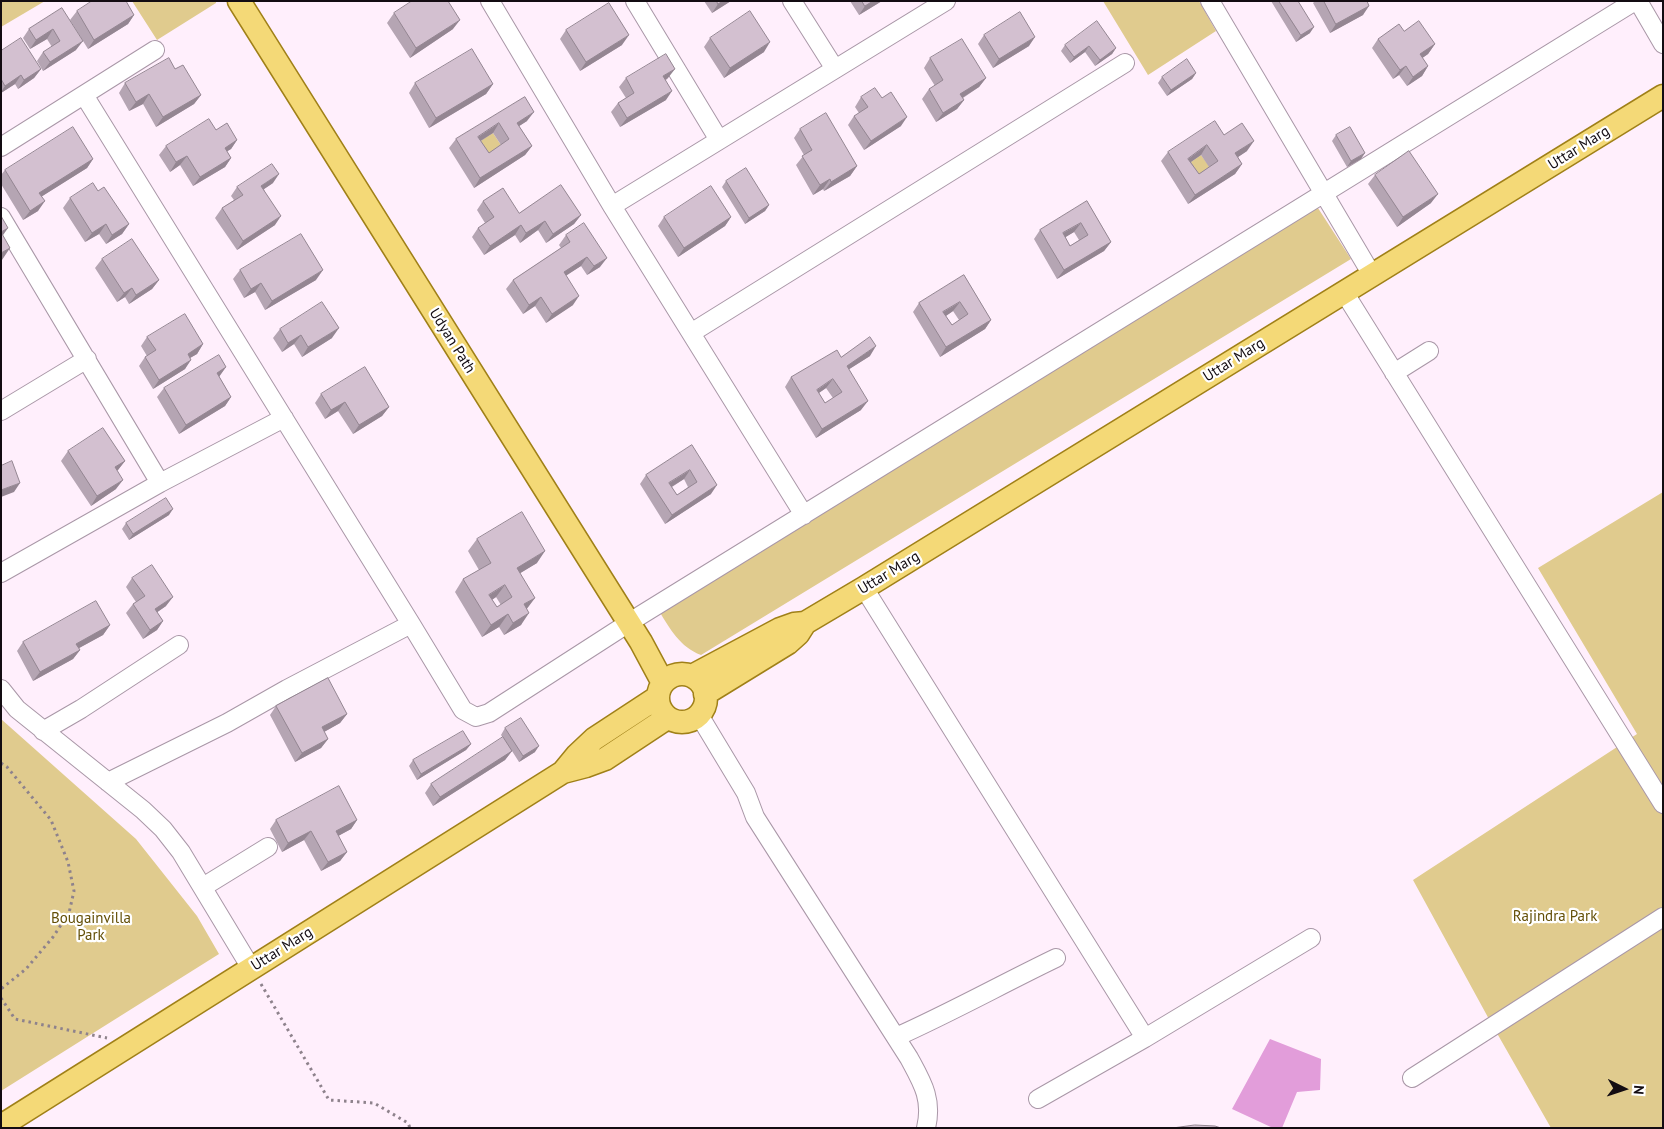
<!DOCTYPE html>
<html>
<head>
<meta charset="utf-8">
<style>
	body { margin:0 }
	#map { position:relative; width:1664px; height:1129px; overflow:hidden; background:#ffeffc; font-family:"PT Sans",sans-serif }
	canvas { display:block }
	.frame { position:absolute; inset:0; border:2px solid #130c12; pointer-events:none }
	.north { position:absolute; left:1599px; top:1064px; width:50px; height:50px; -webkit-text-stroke:4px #fff; paint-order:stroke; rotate:94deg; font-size:14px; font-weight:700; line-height:20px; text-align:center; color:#130c12 }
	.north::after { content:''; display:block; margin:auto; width:18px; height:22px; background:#130c12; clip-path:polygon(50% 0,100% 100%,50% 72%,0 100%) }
</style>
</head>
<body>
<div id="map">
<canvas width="1664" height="1129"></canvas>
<div class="frame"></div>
<div class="north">N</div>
</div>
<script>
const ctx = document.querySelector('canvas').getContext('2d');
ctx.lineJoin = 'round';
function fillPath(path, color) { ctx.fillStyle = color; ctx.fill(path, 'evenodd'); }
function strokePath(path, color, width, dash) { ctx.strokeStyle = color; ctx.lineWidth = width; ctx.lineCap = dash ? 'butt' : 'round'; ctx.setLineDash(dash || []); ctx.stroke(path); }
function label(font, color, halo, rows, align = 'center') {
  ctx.font = font + ' "PT Sans",sans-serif'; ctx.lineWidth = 4.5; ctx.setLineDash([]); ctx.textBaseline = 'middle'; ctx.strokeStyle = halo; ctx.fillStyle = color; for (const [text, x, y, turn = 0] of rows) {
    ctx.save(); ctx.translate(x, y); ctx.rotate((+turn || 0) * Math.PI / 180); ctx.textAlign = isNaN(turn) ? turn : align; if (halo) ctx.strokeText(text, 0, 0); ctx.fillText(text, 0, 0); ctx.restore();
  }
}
const green = new Path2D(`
	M1 1H45L1 27Z
	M132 1H216V3L157 40Z
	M1103 1H1199L1216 31 1148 75Z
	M493 133 503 148 482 162 472 146Z
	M1201 155 1212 170 1193 183 1182 168Z
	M1316 205 1351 259 701 655C680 647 670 629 659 611Z
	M1663 492V1128H1551L1490 1021 1413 880 1637 734 1538 568Z
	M1 719 136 839 197 916 219 954 1 1091Z`);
const water = new Path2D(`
	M1270 1039 1321 1059 1320 1090 1297 1092 1282 1128H1273L1232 1109Z`);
const path = new Path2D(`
	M1 763 7 767 51 820 68 862 74 891 69 913 53 937 26 969 1 989
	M261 984 329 1100 374 1103 408 1123 410 1128
	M1 998 15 1019 107 1038`);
const minor = new Path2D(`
	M490 1 612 206 804 515
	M635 1 719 140
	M792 1 835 69
	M1210 1 1372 275
	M1638 1 1663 44
	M84 95 411 624 463 710 476 717 489 713 641 615 1635 1
	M1 147 155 50
	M612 206 946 1
	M1 217 160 483
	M1344 292 1663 804
	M691 333 1125 63
	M1394 373 1429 351
	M1 411 87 359
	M1 573 160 483 284 418
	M864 588 1145 1038
	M1 689 17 709 143 810 163 829 181 852 251 968
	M699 715 746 793 755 817 909 1058C922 1082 933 1099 926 1128
	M43 731 81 709 179 645
	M108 782 227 723 287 689 411 624
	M203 887 268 847
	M896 1037C950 1013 1002 984 1056 958
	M1412 1078 1663 917
	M1038 1099 1145 1038 1311 938`);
const major = new Path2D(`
	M239 1 641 642 663 683
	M658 698a24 24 0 1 1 48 0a24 24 0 1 1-48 0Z
	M692 676 780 629 794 624 805 623 864 588 1663 96
	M705 694 788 643 798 634 805 623
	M563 772 577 755 594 739 658 697
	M1 1126 563 772 586 766 605 759 667 718`);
const wall = new Path2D(`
	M704 1H731L712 13Z
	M850 1H882L859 15Z
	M1271 1H1298L1310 33 1296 42Z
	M1315 1H1367L1363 15 1330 33 1313 3Z
	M62 8 76 50 43 71 37 61 43 52 52 47 47 39 30 49 23 38 29 29Z
	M77 11 134 15 128 24 88 49 70 20Z
	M394 13 453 29 410 58 387 23Z
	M566 30 622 45 580 71 560 39Z
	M1404 31 1435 44 1428 54 1422 58 1428 66 1422 76 1407 86 1399 75 1393 79 1372 48 1378 39Z
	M984 35 1029 46 993 68 978 44Z
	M710 38 764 52 724 78 704 47Z
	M1065 45 1116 48 1112 54 1095 66 1085 52 1070 63 1061 51Z
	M1 51 41 69 34 78 18 89 15 84 1 93Z
	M930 58 986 78 979 87 963 98 964 100 957 109 936 122 922 99 929 89 935 86 924 68Z
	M175 69 201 95 194 104 156 127 143 104 129 111 119 93 125 83Z
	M1196 73 1192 79 1167 96 1158 83 1162 77Z
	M626 78H668L666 80V100L620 127 611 112 618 103 626 98 619 87Z
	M415 83 493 84 486 94 429 128 409 93Z
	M525 97 527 121 519 126 532 146 525 155 474 188 449 148 456 139ZM493 133 501 145 489 153 481 141Z
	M861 97 901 126 864 150 848 125 854 116 859 113 855 107Z
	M800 129 857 166 850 176 824 191 823 189 813 195 796 165 804 155 794 138Z
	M216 130 237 140 231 149 227 151 231 158 225 167 193 186 180 165 170 172 159 155 166 146Z
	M1224 135 1247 151 1238 157 1242 164 1235 174 1188 204 1161 161 1168 152ZM1201 155 1209 167 1199 174 1191 162Z
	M1336 135 1361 159 1347 167 1332 141Z
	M93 159 87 168 42 196 38 211 23 220 1 184V175L5 170Z
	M1375 175 1431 203 1397 227 1368 184Z
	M726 181 769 205 765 211 745 224 722 187Z
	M273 183 264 189 275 225 237 250 215 218 222 208 234 200 231 196 237 187Z
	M98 191 129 224 122 234 106 244 99 234 85 242 63 208 70 198Z
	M483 201 519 213 581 215 574 224 546 243 538 230 520 243 515 235 484 255 472 237 478 228 485 223 477 210Z
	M1087 201 1111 242 1104 251 1057 279 1034 239 1040 230ZM1074 232 1079 240 1070 246 1065 237Z
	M664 217H731L725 226 678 257 658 226Z
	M566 235 600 267 587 275 581 266 566 275 573 305 546 323 535 306 523 314 506 289 513 280 561 248 559 245Z
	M102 259 159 280 152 289 129 304 125 297 117 302 95 268Z
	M240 270 316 280 265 310 255 292 244 298 233 279Z
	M964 275 991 320 985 329 940 357 913 312 919 303ZM953 311 959 320 952 325 946 316Z
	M280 329 332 338 302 357 294 344 282 352 273 338Z
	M147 337 203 344 197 354 190 358 185 369 153 389 139 366 145 357 147 356 141 346Z
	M870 356 849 369 861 410 816 438 785 387 791 377 841 357ZM826 388 833 398 825 403 819 393Z
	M226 367 219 376 231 397 225 406 179 434 157 397 164 388Z
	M321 394 389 407 382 416 353 434 338 411 325 419 315 403Z
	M692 445 711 494 665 524 640 484 646 475ZM684 479 688 487 677 495 672 487Z
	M68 451 125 461 117 471 116 489 91 506 61 461Z
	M169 515 129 540 122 529 126 523Z
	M477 539 537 563 520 573 527 609 521 625 504 635 499 627 482 637 455 592 463 579 479 570 468 551ZM496 597 501 605 497 607 492 600Z
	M132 578 166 606 157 612 163 621 157 630 143 639 126 613 133 604 136 602 126 587Z
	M110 625 103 635 79 648 80 650 73 659 33 681 17 651 23 642Z
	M276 706 347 714 340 723 324 732 328 739 321 748 295 762 270 715Z
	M505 728 535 752 519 762 512 751 505 760 433 806 425 793 431 784 503 738 501 735Z
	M471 744 466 750 417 780 409 766 413 760Z
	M276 820H357L351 829 338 836 347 852 340 861 321 871 304 840 282 852 270 829Z`);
const shadedWall = new Path2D(`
	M723 1H731L712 13 718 4Z
	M873 1H882L859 15 865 6Z
	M1369 6 1363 15 1330 33 1336 24Z
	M134 15 128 24 88 49 94 40Z
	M460 20 453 29 410 58 416 48Z
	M1314 27 1310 33 1296 42 1301 35Z
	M53 29 47 39 30 49 36 40Z
	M629 35 622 45 580 71 586 62Z
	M1035 37 1029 46 993 68 999 59Z
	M83 41 76 50 43 71 50 62Z
	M770 42 764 52 724 78 730 68Z
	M1435 44 1428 54 1414 64 1420 54Z
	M1089 46 1085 52 1070 63 1074 57Z
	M1116 48 1112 54 1095 66 1100 60Z
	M1406 66 1399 75 1393 79 1400 70Z
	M1428 66 1422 76 1407 86 1413 77Z
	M41 69 34 78 18 89 24 80Z
	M675 69 668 78 657 85 663 76Z
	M1196 73 1192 79 1167 96 1171 90Z
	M21 75 15 84 1 93V92L5 86Z
	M986 78 979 87 954 103 960 94Z
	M493 84 486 94 429 128 436 118Z
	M672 91 666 100 620 127 627 118Z
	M149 94 143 104 129 111 136 102Z
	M201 95 194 104 156 127 163 117Z
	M964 100 957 109 936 122 943 113Z
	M534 112 527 121 510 132 517 123Z
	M907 117 901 126 864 150 871 141Z
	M499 123 493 133 472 146 478 137Z
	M237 140 231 149 218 157 225 148Z
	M1254 141 1247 151 1229 163 1235 153Z
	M1207 145 1201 155 1182 168 1188 159Z
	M532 146 525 155 474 188 480 178Z
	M1365 153 1361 159 1347 167 1351 161Z
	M187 156 180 165 170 172 176 162Z
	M231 158 225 167 193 186 200 177Z
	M93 159 87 168 33 202 39 193Z
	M1242 164 1235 174 1188 204 1195 195Z
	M857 166 850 176 824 191 831 182Z
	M279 174 273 183 255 195 261 186Z
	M830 179 823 189 813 195 820 185Z
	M1438 194 1431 203 1397 227 1403 217Z
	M45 201 38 211 23 220 30 211Z
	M769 205 765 211 745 224 749 218Z
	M581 215 574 224 546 243 553 234Z
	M281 216 275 225 237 250 243 241Z
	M731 217 725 226 678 257 684 248Z
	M545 221 538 230 520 243 526 233Z
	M1081 223 1074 232 1056 243 1063 233Z
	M106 224 99 234 85 242 92 233Z
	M129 224 122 234 106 244 112 235Z
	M521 225 515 235 484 255 490 246Z
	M8 228 1 238V232Z
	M1111 242 1104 251 1057 279 1064 270Z
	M10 248 2 260H1V253Z
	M587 257 581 266 558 281 564 272Z
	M607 258 600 267 587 275 594 266Z
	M323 270 316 280 265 310 272 301Z
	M159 280 152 289 129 304 136 295Z
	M261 283 255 292 244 298 251 289Z
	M132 288 125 297 117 302 124 293Z
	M579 296 573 305 546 323 552 314Z
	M541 297 535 306 523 314 529 305Z
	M960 302 953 311 937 322 943 312Z
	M991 320 985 329 940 357 946 347Z
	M339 328 332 338 302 357 308 347Z
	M301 335 294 344 282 352 288 343Z
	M203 344 197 354 181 363 188 354Z
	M876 346 870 356 840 375 847 366Z
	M191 360 185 369 153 389 159 380Z
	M226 367 219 377 217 373Z
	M833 379 826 388 810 399 817 390Z
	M231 397 225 406 179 434 186 425Z
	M868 401 861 410 816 438 822 429Z
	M345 402 338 411 325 419 331 410Z
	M389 407 382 416 353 434 359 425Z
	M125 461 118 470 108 477 115 467Z
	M690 470 684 479 663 492 669 483Z
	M123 480 116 489 91 506 97 496Z
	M20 483 14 492 1 497V490Z
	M717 485 711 494 665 524 672 515Z
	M173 509 169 515 129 540 133 534Z
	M545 551 537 563 509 580 517 568Z
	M505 585 496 597 481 607 489 595Z
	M173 597 166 606 149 618 155 609Z
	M535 598 526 610 524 604Z
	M529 613 521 625 504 635 513 623Z
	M508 614 499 627 482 637 491 625Z
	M163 621 157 630 143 639 150 630Z
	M110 625 103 635 70 653 76 644Z
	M80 650 73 659 33 681 40 672Z
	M347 714 340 723 315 737 322 727Z
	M328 739 321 748 295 762 302 753Z
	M471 744 466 750 417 780 421 774Z
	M539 746 535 752 519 762 523 756Z
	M512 751 505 760 433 806 440 797Z
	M357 820 351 829 329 841 336 831Z
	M311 831 304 840 282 852 288 843Z
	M347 852 340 861 321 871 328 862Z`);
const building = new Path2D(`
	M92 1H126L134 15 94 40 77 11Z
	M412 1H448L460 20 416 48 394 13Z
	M717 1H723L718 4Z
	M862 1H873L865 6Z
	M1279 1H1298L1314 27 1301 35Z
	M1324 1H1367L1369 6 1336 24Z
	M609 3 629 35 586 62 566 30Z
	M62 8 83 41 50 62 43 52 60 41 53 29 36 40 29 29Z
	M750 11 770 42 730 68 710 38Z
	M1020 12 1035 37 999 59 984 35Z
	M1097 21 1116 48 1100 60 1089 46 1074 57 1065 45Z
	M1419 21 1435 44 1420 54 1428 66 1413 77 1406 66 1400 70 1378 39 1399 24 1404 31Z
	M21 38 41 69 24 80 21 75 5 86 1 79V51Z
	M962 39 986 78 960 94 964 100 943 113 929 89 943 80 930 58Z
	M472 49 493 84 436 118 415 83Z
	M666 54 675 69 663 76 672 91 627 118 618 103 634 93 626 78Z
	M169 58 175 69 183 65 201 95 163 117 149 94 136 102 125 83Z
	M1187 59 1196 73 1171 90 1162 77Z
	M875 88 882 98 891 92 907 117 871 141 854 116 868 107 861 97Z
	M525 97 534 112 517 123 532 146 480 178 456 139ZM499 123 509 139 489 153 478 137Z
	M826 113 857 166 831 182 830 179 820 185 802 156 812 150 800 129Z
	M209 119 216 130 227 123 237 140 225 148 231 158 200 177 187 156 176 162 166 146Z
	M1215 121 1224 135 1242 123 1254 141 1235 153 1242 164 1195 195 1168 152ZM1207 145 1218 161 1199 174 1188 159Z
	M73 127 93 159 39 193 45 201 30 211 5 170Z
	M1350 127 1365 153 1351 161 1336 135Z
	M1409 151 1438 194 1403 217 1375 175Z
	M272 164 279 174 261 186 281 216 243 241 222 208 243 195 237 187Z
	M746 168 769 205 749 218 726 181Z
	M93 183 98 191 104 187 129 224 112 235 106 224 92 233 70 198Z
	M561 185 581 215 553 234 545 221 526 233 521 225 490 246 478 228 494 217 483 201 503 188 519 213Z
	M711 186 731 217 684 248 664 217Z
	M1087 201 1111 242 1064 270 1040 230ZM1081 223 1088 235 1070 246 1063 233Z
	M1 216 8 228 1 232 10 248 1 253Z
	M584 223 607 258 594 266 587 257 564 272 579 296 552 314 541 297 529 305 513 280 570 242 566 235Z
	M301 234 323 270 272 301 261 283 251 289 240 270Z
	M132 239 159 280 136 295 132 288 124 293 102 259Z
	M964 275 991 320 946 347 919 303ZM960 302 968 314 952 325 943 312Z
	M322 302 339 328 308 347 301 335 288 343 280 329Z
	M185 314 203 344 188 354 191 360 159 380 145 357 156 350 147 337Z
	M870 337 876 346 847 366 868 401 822 429 791 377 837 350 841 357ZM833 379 842 392 825 403 817 390Z
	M219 355 226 367 217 373 231 397 186 425 164 388Z
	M365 367 389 407 359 425 345 402 331 410 321 394Z
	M103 428 125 461 115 467 123 480 97 496 68 451Z
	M692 445 717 485 672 515 646 475ZM690 470 697 482 677 495 669 483Z
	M12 461 20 483 1 490V466Z
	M166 498 173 509 133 534 126 523Z
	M522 512 545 551 517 568 535 598 524 604 529 613 513 623 508 614 491 625 463 579 491 563 477 539ZM505 585 512 597 497 607 489 595Z
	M152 565 173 597 155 609 163 621 150 630 133 604 145 596 132 578Z
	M96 601 110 625 76 644 80 650 40 672 23 642Z
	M328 678 347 714 322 727 328 739 302 753 276 706Z
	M521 718 539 746 523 756 505 728Z
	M463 731 471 744 421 774 413 760Z
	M503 737 512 751 440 797 431 784Z
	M339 786 357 820 336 831 347 852 328 862 311 831 288 843 276 820Z
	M1195 1125 1215 1126 1221 1128H1173Z`);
const streetNames = [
	["Uttar Marg",1579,148,-32],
	["Udyan Path",452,341,58],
	["Uttar Marg",1234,360,-32],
	["Uttar Marg",889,573,-31],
	["Uttar Marg",282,949,-32]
];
const parkNames = [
	["Rajindra Park",1555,917],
	["Bougainvilla",91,919],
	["Park",91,936]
];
fillPath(green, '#e0cb8e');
fillPath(water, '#e29dda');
strokePath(minor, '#a997a7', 20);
strokePath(major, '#a08018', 25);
strokePath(path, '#8e828c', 3, [2.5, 4]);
strokePath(minor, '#fff', 18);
strokePath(major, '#f4d977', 22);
fillPath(wall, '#b5a5b3');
fillPath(shadedWall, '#948692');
fillPath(building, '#d3c0d0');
strokePath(building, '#948692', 1);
label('15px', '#130c12', '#fff', streetNames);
label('15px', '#634f07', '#fff', parkNames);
</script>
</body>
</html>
